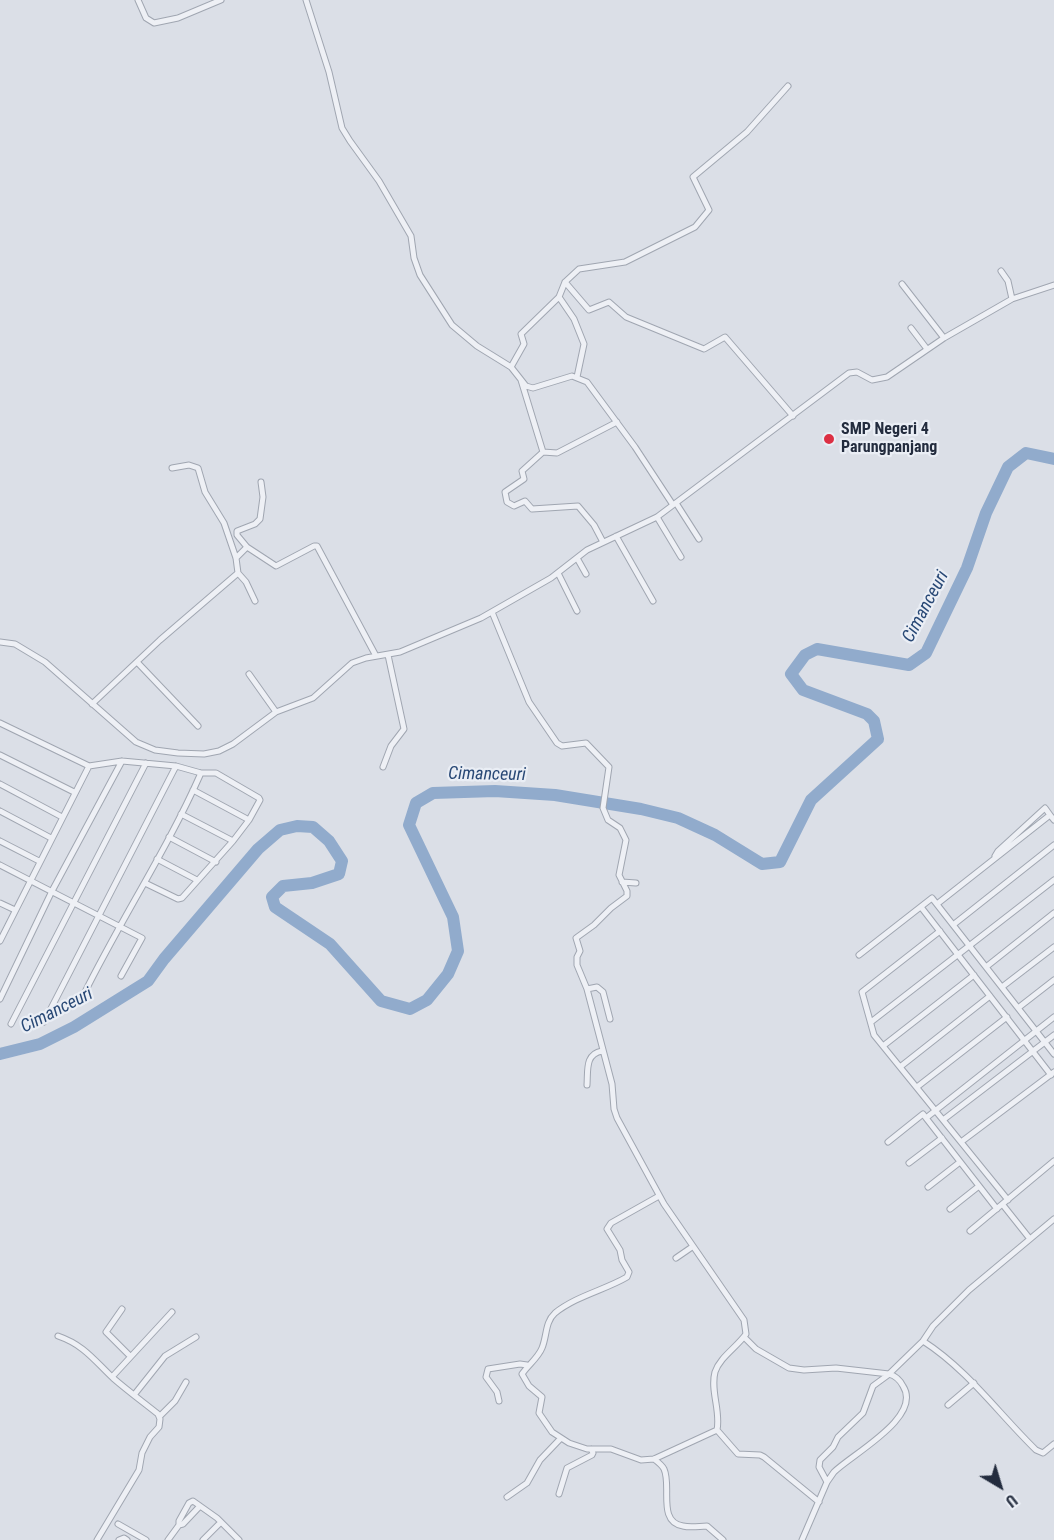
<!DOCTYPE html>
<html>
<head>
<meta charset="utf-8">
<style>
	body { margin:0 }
	#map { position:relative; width:1054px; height:1540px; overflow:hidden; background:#dbdfe7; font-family:"Roboto Condensed",sans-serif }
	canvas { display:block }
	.north { position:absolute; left:970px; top:1456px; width:60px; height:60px; -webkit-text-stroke:4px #eaeef5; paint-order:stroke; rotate:142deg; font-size:16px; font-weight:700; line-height:24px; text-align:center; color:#232c3e }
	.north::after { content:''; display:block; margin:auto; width:21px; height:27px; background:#232c3e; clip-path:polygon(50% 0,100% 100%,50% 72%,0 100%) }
</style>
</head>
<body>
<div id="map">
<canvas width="1054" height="1540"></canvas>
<div class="north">U</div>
</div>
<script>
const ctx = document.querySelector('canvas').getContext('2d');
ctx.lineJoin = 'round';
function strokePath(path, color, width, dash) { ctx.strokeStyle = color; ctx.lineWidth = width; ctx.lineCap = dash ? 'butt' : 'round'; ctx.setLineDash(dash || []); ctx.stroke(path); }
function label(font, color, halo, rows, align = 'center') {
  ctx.font = font + ' "Roboto Condensed",sans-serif'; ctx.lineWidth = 4.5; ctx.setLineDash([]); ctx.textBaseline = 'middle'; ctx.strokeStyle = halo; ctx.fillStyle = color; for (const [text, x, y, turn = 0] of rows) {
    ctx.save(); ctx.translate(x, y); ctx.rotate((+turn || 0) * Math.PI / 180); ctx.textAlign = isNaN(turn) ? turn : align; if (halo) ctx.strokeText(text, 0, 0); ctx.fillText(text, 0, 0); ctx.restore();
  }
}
const river = new Path2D(`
	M0 1054 40 1044 74 1027 148 981 164 959 258 849 280 830 297 826 313 827 329 841 342 861 339 874 312 883 283 886 272 897 275 907 330 944 381 1001 410 1009 427 1000 448 974 458 951 453 917 409 825 416 803 433 793 495 791 555 795 641 809 678 818 715 835 762 864 780 862 811 800 878 739 874 721 867 714 803 690 791 674 805 655 817 649 909 665 926 653 967 568 986 513 1008 467 1026 453 1054 459`);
const street = new Path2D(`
	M138 0 146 18 154 23 178 18 221 0
	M306 0 329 72 342 128 350 141 379 181 411 236 414 258 420 275 452 325 477 346 511 367 526 386 533 388 572 376 587 382 635 447 673 505
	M1001 271 1008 281 1012 299
	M565 282 589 310 609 302 626 317 704 349 725 337 793 416
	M902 284 944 338
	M559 297 574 319 584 344 577 377
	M911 328 927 349
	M511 367 524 344 521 334 559 297 565 282 579 269 625 262 695 227 709 210 693 177 747 132 788 86
	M521 380 543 452 557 453 617 422
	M543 452 522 471 524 479 505 492 507 502 514 506 525 501 532 509 578 506 594 525 603 542
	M676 503 699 539
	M657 517 681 557
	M616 536 653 601
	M247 547 276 566 314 546H317L376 656
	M236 558 247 547 237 535V531L255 524 260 519 263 497 261 482
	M577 558 586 574
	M238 573 246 582 255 601
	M558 573 577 611
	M492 612 529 702 557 743 562 746 586 743 609 767 603 808 608 820 620 828 626 840 619 875 627 891V896L611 908 594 925 576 938 580 951 577 957V965L587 989 612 1084 614 1109 617 1118 664 1204 744 1320 746 1334C737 1347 720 1357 715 1372 710 1391 721 1411 717 1430
	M0 642 15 644 45 662 136 742 155 750 178 753 204 754 219 751 233 744 276 712 313 698 352 663 366 658 400 652 481 618 551 578 587 550 657 517 849 373 857 372 872 380 887 377 944 338 1012 299 1054 285
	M137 662 198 726
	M249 674 276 712
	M92 704 160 640 238 573 236 558 224 523 205 492 198 468 189 465 172 468
	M0 723 89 766
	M0 755 74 792
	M383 767 391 746 404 729 388 655
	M0 784 62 817
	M193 790 249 820 233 841
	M0 811 51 838
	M169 837 216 862
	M0 841 39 861
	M995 856 998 851 1045 808 1050 815
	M157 859 197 880
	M0 865 142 938 121 976
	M622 882 636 883
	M145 883 178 899 182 898 233 841 181 814
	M0 903 15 910
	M937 904 1050 815 1054 820
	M921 907 1051 1075
	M953 925 1054 845
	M940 931 862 992 874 1035 1008 1200
	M0 941 89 766 122 761 176 766 201 773H216L259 798 260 800 249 820
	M859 955 932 898 1054 1054
	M986 967 1054 913
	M1002 987 1054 947
	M587 989 597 987 603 992 610 1019
	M84 994C121 919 167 850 201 773
	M0 999 52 891 122 761
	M1018 1008 1054 980
	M44 1022 176 766
	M871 1022 1054 880
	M11 1024 146 763
	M883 1046 974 975
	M900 1067 990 996
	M587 1085C588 1070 585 1054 602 1051
	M917 1087 1007 1017
	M943 1120 1054 1035
	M888 1142 923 1114 926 1118
	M961 1142 1054 1072
	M909 1163 942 1138
	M928 1187 960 1162
	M659 1196 611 1223 607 1229 620 1250 622 1260 629 1272 627 1277C605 1290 576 1296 555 1313 545 1322 547 1336 542 1348 538 1358 528 1365 522 1374L529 1386 542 1397 539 1413 552 1432 569 1443 587 1449H611L641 1460 654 1459 717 1430
	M1003 1205 1030 1239
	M950 1209 979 1186
	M997 1209 926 1118 1054 1017
	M970 1231 1054 1161
	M676 1258 692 1247
	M122 1309 106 1332 130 1356
	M58 1336C84 1345 94 1360 113 1378 128 1391 143 1402 158 1414L160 1419 159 1427 150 1437 142 1453 139 1470 97 1540
	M744 1337 756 1349 789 1368 804 1370 836 1368 889 1374
	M923 1341C968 1370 998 1413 1036 1450L1043 1453 1054 1444
	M112 1377 172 1312
	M134 1395 165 1356 196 1337
	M499 1401 497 1392 486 1377 488 1369 520 1364 527 1365
	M948 1405 974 1383
	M160 1416 175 1401 186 1382
	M717 1430 738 1454 760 1455 764 1457 819 1502
	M654 1459C658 1462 662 1465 664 1469 672 1486 657 1522 683 1526 691 1528 700 1526 707 1526L723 1540
	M827 1482 819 1467 820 1460 833 1447 838 1437 863 1413 873 1386 888 1375
	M559 1494 567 1468 592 1455 593 1453 591 1449
	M507 1497 527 1483 540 1460 561 1438
	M118 1524 146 1540
	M179 1525V1521L189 1503 193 1501 217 1518 239 1540
	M119 1540 124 1538 127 1540
	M168 1540 179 1525 183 1524 200 1506
	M203 1540 221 1522
	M802 1540 827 1482 834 1472C852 1454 923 1417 903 1386 900 1380 896 1376 889 1374L923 1341 933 1326 969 1290 1054 1219`);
const markers = [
	[829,439,6,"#dc2f43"]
];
const poiNames = [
	["SMP Negeri 4",841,430],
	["Parungpanjang",841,448]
];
const waterNames = [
	["Cimanceuri",926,607,-62],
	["Cimanceuri",487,775,1],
	["Cimanceuri",57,1011,-27]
];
strokePath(river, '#91abcc', 12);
strokePath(street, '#a0a6b1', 7);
strokePath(street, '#eef0f5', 5);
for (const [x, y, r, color] of markers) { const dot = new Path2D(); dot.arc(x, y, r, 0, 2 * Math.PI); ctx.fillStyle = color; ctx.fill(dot); strokePath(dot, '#eaeef5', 2); }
label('bold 16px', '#232c3e', '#eaeef5', poiNames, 'left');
label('italic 18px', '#294976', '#eaeef5', waterNames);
</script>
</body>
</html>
